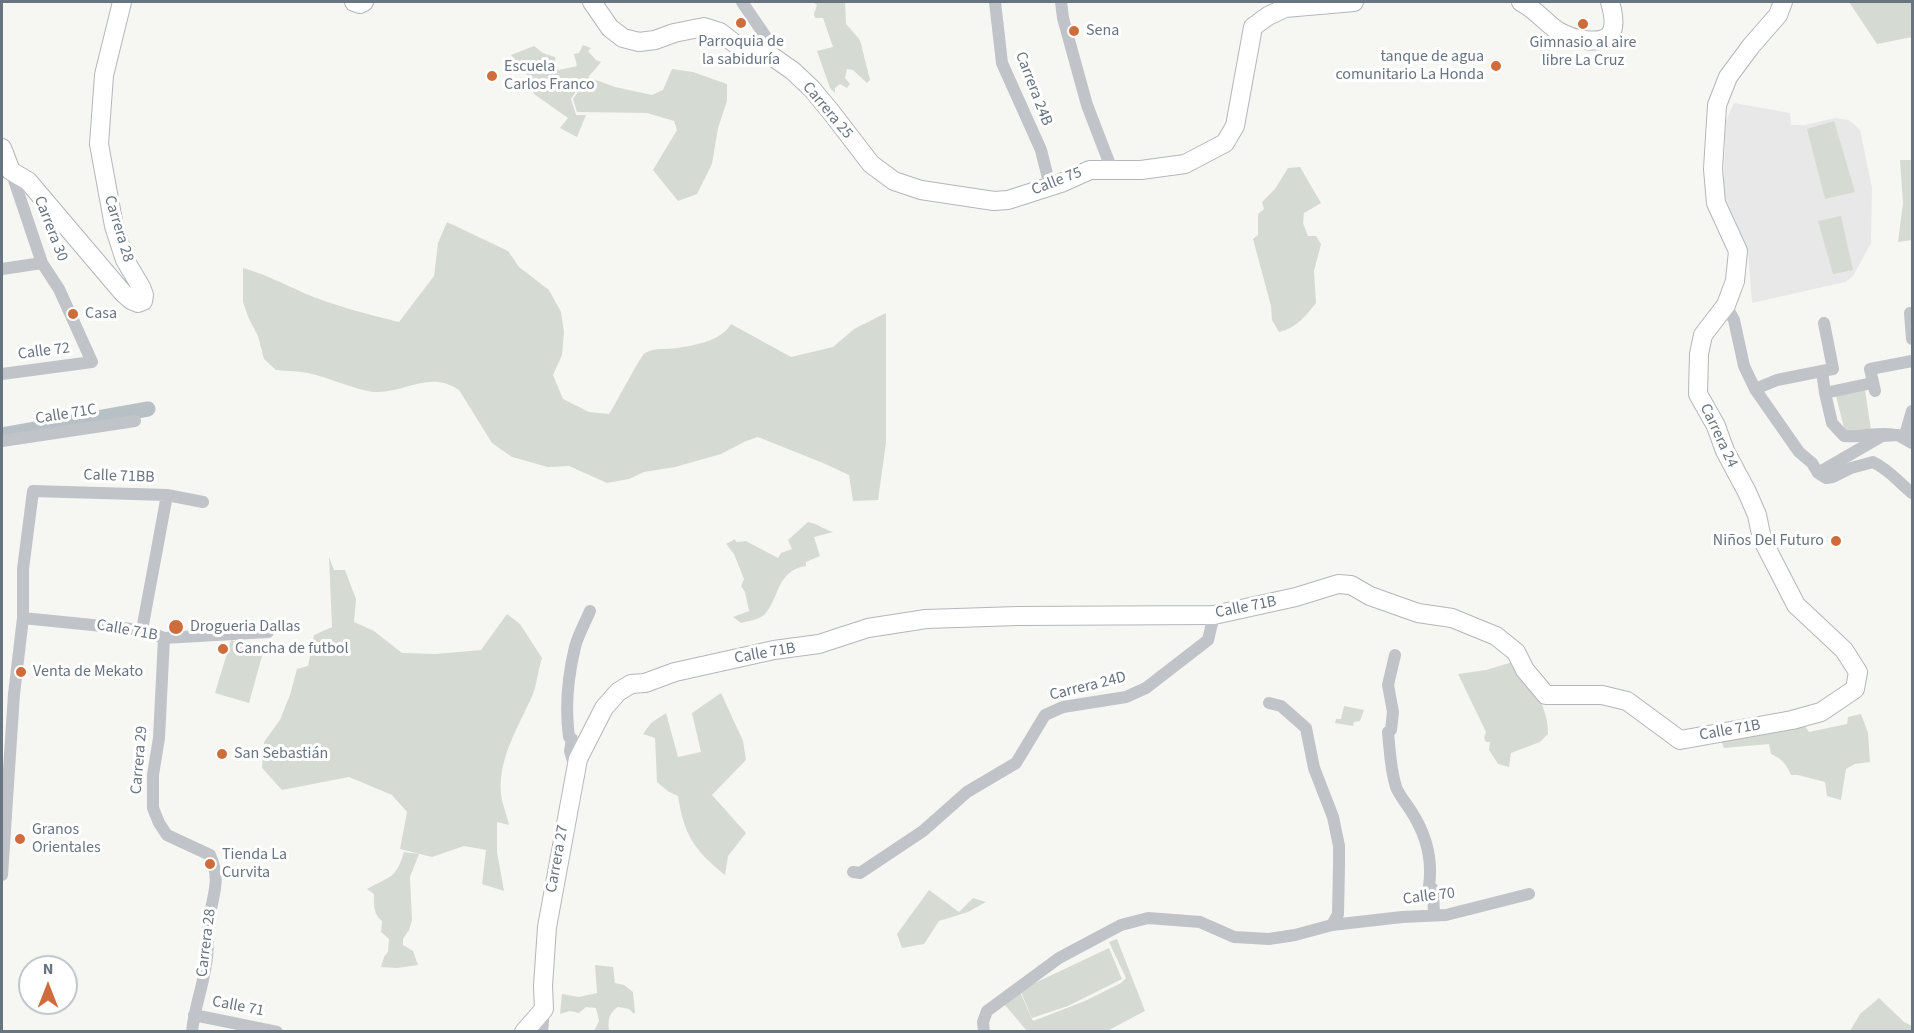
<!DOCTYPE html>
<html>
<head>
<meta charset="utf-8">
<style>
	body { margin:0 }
	#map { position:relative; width:1914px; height:1033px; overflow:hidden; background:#f6f6f3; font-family:"Source Sans 3",sans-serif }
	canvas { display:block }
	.frame { position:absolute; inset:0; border:3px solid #697481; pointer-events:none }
	.north { position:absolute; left:18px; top:955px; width:60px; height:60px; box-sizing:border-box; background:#fff; border:2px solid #c3c7cd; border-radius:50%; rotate:0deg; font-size:16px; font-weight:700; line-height:24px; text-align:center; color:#697481 }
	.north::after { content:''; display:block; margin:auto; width:21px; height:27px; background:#cf6c3b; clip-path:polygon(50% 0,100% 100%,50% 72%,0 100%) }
</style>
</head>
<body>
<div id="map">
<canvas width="1914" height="1033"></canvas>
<div class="frame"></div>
<div class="north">N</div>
</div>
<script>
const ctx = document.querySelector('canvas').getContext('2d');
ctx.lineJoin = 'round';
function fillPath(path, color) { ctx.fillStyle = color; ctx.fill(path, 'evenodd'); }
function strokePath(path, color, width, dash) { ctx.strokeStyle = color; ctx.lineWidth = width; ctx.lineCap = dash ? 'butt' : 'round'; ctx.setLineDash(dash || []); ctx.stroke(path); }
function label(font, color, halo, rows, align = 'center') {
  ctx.font = font + ' "Source Sans 3",sans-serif'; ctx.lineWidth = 6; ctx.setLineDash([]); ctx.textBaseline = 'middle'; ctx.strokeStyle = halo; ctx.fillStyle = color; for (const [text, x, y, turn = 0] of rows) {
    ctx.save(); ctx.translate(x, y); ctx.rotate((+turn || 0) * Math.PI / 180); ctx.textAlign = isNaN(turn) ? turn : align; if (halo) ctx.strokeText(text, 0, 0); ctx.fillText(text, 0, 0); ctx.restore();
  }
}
const built = new Path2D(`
	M1734 103 1790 113 1791 125H1805L1835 118 1849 120 1860 130 1872 188 1871 243 1853 276 1845 282 1752 303 1748 250 1723 193 1726 121Z`);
const green = new Path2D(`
	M813 2H845L846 24 860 40 870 80 867 83 853 70 847 69 845 78 850 84 847 88 840 84 835 88V93L830 88 817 51 833 47 823 18H815L814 14 817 5Z
	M1849 2H1912V37L1877 44Z
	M583 45 591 48 588 51 596 60 601 62C591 75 580 84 571 99L576 115H586L577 137 560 128 568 118 534 94C531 78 522 67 511 55L534 46 543 53 555 57 556 69 559 70 577 66 574 54 579 53Z
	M672 69 693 72 727 84V101L718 128 712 164 697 194 678 201 653 170 677 130 674 121 647 113 577 112 573 99 588 77 615 87 652 95 663 90Z
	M1834 121 1855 192 1825 199 1807 129Z
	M1900 160H1912V240L1898 242 1903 203Z
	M1300 167 1321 203 1304 213 1303 223 1308 236H1316L1321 244 1314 271 1316 303C1305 317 1296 328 1279 332L1272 320 1271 306 1253 239 1258 235V214L1264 209 1262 202 1275 189 1288 168Z
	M1841 216 1853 270 1833 274 1818 221Z
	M447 222 508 251 519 267 549 290 561 312 564 332 562 355 553 375 563 399 589 412 609 414C616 404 640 356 645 353 655 347 666 350 677 348 696 345 721 341 731 324L791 357 833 347 854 329 886 313V443L878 500 853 501 849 475 823 463 758 437 746 441 721 454 675 467 644 472 629 479 607 483 569 466 548 467 512 457 492 443 459 390C430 371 409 391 379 392 363 393 330 378 312 374 301 371 288 371 276 370L264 359 258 336 249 319 243 302V268C265 274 284 284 304 293 335 306 367 314 399 322L434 276 438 243Z
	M1865 390 1871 430 1845 432 1836 396Z
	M808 522C819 524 823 529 833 532L814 537 820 556 806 562V566C776 570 779 601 764 615 758 620 748 621 741 623L733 617 749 611 745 592 741 586 744 579 734 554 726 544 735 539 736 542 746 541 778 558 781 553 792 549 788 540Z
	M329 557 334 570H345L356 599 354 622 374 631 402 653 436 654 481 650 507 614 520 624 542 658C538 670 537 683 533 694 519 726 498 757 501 794 502 804 507 815 509 825L497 822V852L504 891 482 884 486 850 464 846 432 857 400 849 407 812 392 795 349 777 282 790 262 768 264 742 280 720 290 695 297 669 308 666 314 635 332 627Z
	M231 640 264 649 249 703 215 693Z
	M1516 661C1530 683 1549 707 1548 734L1540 742 1511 753 1509 767 1498 764 1489 750 1490 742H1486L1484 738 1486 732 1458 674 1486 670Z
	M721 693 743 741 746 760 712 795 746 833 728 856 725 875C694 850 684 835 678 796L669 792 657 782 655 738 643 734 651 723 666 713 678 757 701 752 692 713Z
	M1344 706 1364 710 1360 721 1354 722 1353 726 1335 723 1336 719H1341Z
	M1805 708 1804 725 1809 732 1847 724 1848 717 1861 714 1868 733 1870 762 1855 764 1846 769 1841 800 1827 796 1825 782 1798 775H1791C1786 764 1782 759 1771 754L1769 744 1724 748 1716 728 1771 723 1772 714Z
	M404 852 419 854 410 877 412 920 409 930 403 939V945L413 951 418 965 397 968 381 967 384 957 388 952 389 939 381 932 382 921C373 914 374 905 374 894L367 889C389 876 396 880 404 852Z
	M929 890 959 912 973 898 986 902 968 912 939 921 924 944 902 948 897 934Z
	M1117 939 1145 1011 1107 1031H1027L1004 1004 1020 992 1033 1021 1085 1001 1121 983 1126 978 1109 942Z
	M1109 948 1122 979 1068 1006 1032 1018 1020 990Z
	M595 965 613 967 615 983 624 985 633 992 635 1012 634 1014 629 1009 618 1007C608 1013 608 1021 609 1031H594L599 1021 596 1008 586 1007 579 1013 570 1011 560 1014 562 994 579 997 597 993Z
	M1879 998 1904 1022 1912 1026V1031H1850L1860 1014Z`);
const canal = new Path2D(`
	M2 435 148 409`);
const street = new Path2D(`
	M742 2 768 40 773 57
	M995 2 1002 63 1041 150 1050 186
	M1061 2 1063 18 1087 105 1112 170
	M2 172 11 171 42 263 59 289 92 362 2 374
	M2 269 42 263
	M1726 305 1734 320 1744 366 1755 389 1799 452 1812 463 1818 473 1826 478 1833 477 1851 468 1873 462C1891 471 1897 481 1912 493
	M1910 313 1912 339
	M1822 371 1833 369 1824 323
	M1872 383 1825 393 1832 423 1844 436C1862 438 1878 431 1896 435
	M1755 389 1777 380 1822 371 1825 393
	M1875 391 1870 369 1912 361
	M1904 438 1912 411
	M2 441 135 421
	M1818 473 1882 436 1898 435 1912 443
	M23 618 142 630 164 638 268 632
	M142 630 167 495
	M164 638 159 738 153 775V808L159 823 167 835 210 855C222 882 212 894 209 922 207 936 209 950 206 964 203 987 194 1008 192 1032
	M1395 655 1388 685 1393 712 1391 730 1388 732C1390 751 1390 768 1396 787 1399 795 1406 803 1411 811 1426 834 1433 858 1429 886L1433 889 1434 915
	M1269 703 1281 706 1306 728 1314 768 1333 817 1339 846V866L1338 914 1332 925
	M575 768 570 751 572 739 569 737C565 708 568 676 575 647 578 635 585 623 590 611
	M853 872 860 873 923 831 967 792 1016 763 1045 715 1063 707 1126 697 1146 688 1208 640 1214 615
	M2 875 14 694 23 618V569L33 491 167 495 203 502
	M194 1015 277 1032
	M542 1032 544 1009
	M984 1032 983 1022 987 1011 1059 958 1121 925 1148 918 1200 922 1234 937 1269 939 1295 935 1332 925 1402 917 1446 915 1529 894`);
const secondary = new Path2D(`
	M354 2 360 4 364 2
	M592 2 610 28 623 38 639 42 655 40 674 33 704 27 720 32 734 43 746 49 773 57 793 71 812 89 831 112 871 164 894 181 921 190 994 201 1008 200 1061 183 1090 170H1141L1185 164 1225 143 1235 126 1253 27 1268 16 1285 8 1354 2
	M1521 2C1535 9 1545 22 1558 31 1567 36 1576 39 1585 40 1616 44 1617 26 1610 2
	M2 148 11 171 28 181 123 293 131 300 138 303 143 301 144 295 141 287 125 260 114 226 99 144 104 75 122 2
	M524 1032 544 1009 543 986 547 927 578 759 604 708 618 692 631 684 645 683 675 672 774 650 819 644 868 628 926 619 1018 616 1214 615 1296 597 1338 584 1351 585 1370 596 1418 613 1452 618 1496 636 1516 652 1525 670 1546 695H1602L1627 701 1680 740 1792 720 1821 712 1855 689 1858 672 1844 650 1796 605 1762 539 1757 515 1747 492 1725 451 1716 426 1698 394 1699 354 1703 335 1726 305 1735 281 1738 251 1716 203 1713 169 1717 105 1728 77 1751 46 1778 15 1783 2`);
const markers = [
	[741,23,6,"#cf6c3b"],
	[1583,24,6,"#cf6c3b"],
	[1074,31,6,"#cf6c3b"],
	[1496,66,6,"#cf6c3b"],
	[492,76,6,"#cf6c3b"],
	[73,314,6,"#cf6c3b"],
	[1836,541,6,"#cf6c3b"],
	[176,627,8,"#cf6c3b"],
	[223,649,6,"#cf6c3b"],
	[21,672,6,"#cf6c3b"],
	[222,754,6,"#cf6c3b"],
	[20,839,6,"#cf6c3b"],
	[210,864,6,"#cf6c3b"]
];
const poiNames = [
	["Sena",1086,31],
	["Parroquia de",741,42,"center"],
	["la sabiduría",741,60,"center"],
	["Gimnasio al aire",1583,43,"center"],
	["libre La Cruz",1583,61,"center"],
	["tanque de agua",1484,57,"right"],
	["comunitario La Honda",1484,75,"right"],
	["Escuela",504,67],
	["Carlos Franco",504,85],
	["Casa",85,314],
	["Niños Del Futuro",1824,541,"right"],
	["Drogueria Dallas",190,627],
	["Cancha de futbol",235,649],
	["Venta de Mekato",33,672],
	["San Sebastián",234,754],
	["Granos",32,830],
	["Orientales",32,848],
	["Tienda La",222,855],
	["Curvita",222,873]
];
const streetNames = [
	["Carrera 24B",1033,89,69],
	["Carrera 25",827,111,50],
	["Calle 75",1057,182,-21],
	["Carrera 30",50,229,69],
	["Carrera 28",118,229,73],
	["Calle 72",44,352,-7],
	["Calle 71C",66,415,-9],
	["Carrera 24",1718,436,65],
	["Calle 71BB",119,477,2],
	["Calle 71B",1246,608,-11],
	["Calle 71B",127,631,10],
	["Calle 71B",765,654,-10],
	["Carrera 24D",1088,687,-14],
	["Calle 71B",1730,731,-10],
	["Carrera 29",140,760,-85],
	["Carrera 27",558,859,-80],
	["Calle 70",1429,897,-7],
	["Carrera 28",207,943,-83],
	["Calle 71",238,1007,11]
];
fillPath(built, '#e7e8e7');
fillPath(green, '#d5dbd3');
strokePath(canal, '#b7c0c5', 15);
strokePath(secondary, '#b3b7bb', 20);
strokePath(street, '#c0c3c7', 12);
strokePath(secondary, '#fff', 18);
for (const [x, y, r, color] of markers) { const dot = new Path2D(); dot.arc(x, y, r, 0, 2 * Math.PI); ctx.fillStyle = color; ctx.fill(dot); strokePath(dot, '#fff', 2); }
label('16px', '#697481', '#fff', poiNames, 'left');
label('16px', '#697481', '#fff', streetNames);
</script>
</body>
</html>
